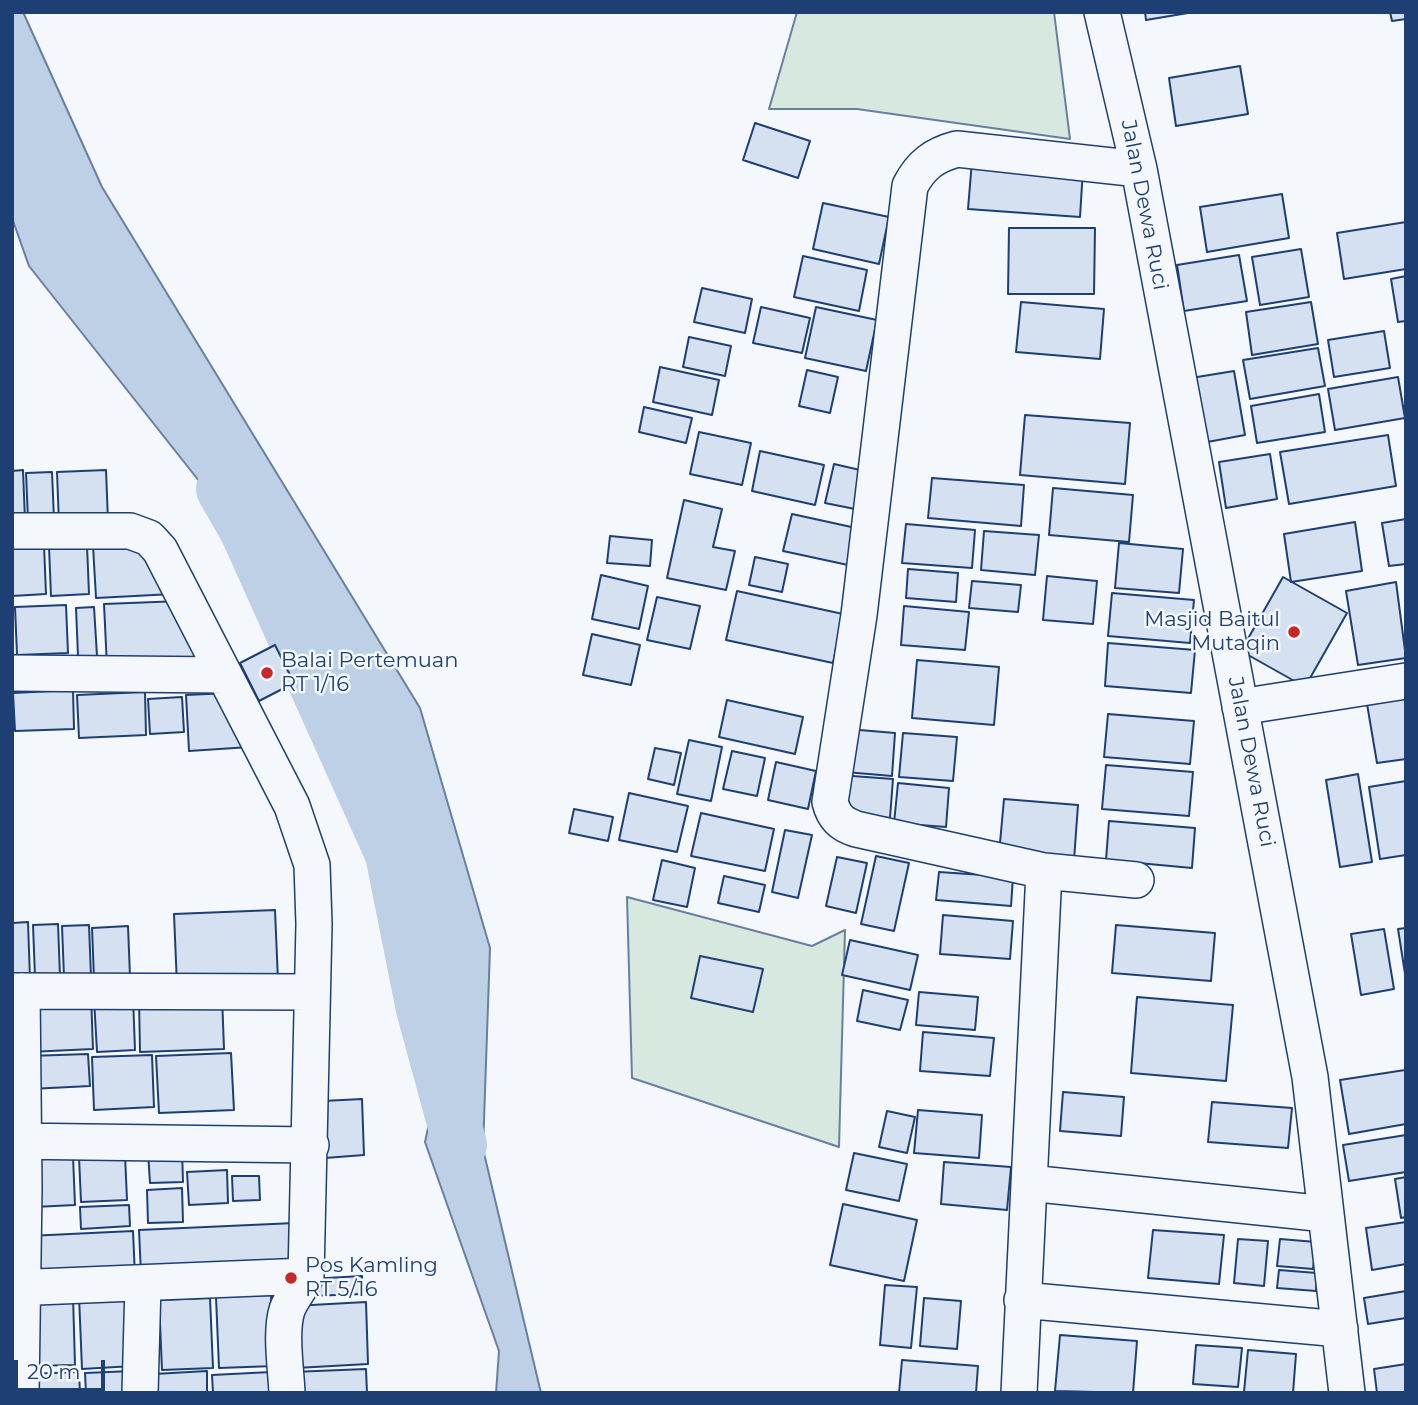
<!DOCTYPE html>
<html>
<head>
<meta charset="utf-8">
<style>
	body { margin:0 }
	#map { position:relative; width:1418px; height:1405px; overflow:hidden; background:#f4f7fb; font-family:Montserrat,sans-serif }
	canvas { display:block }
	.frame { position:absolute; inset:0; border:14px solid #1d3f73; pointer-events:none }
	.scale { position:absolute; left:14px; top:1360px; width:91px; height:32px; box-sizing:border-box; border:4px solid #1d3f73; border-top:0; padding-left:9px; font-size:21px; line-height:24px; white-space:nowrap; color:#1d3f73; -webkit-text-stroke:5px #f4f7fb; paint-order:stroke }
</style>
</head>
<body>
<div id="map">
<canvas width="1418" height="1405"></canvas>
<div class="frame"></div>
<div class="scale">20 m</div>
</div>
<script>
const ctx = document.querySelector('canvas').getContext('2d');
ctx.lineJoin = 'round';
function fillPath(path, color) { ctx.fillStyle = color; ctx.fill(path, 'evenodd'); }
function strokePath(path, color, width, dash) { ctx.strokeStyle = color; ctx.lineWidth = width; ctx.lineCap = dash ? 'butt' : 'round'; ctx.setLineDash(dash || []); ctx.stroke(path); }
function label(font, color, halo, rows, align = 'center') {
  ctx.font = font + ' Montserrat,sans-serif'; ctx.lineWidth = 5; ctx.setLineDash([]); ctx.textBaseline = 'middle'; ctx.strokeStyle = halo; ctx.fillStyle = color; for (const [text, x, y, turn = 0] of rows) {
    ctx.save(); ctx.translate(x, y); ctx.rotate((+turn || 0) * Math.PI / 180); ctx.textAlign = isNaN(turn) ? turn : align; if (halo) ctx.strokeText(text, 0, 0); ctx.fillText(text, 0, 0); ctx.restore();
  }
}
const green = new Path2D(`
	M797 12H1054L1070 139 857 109H769Z
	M627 897 812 946 845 930 839 1147 632 1078Z`);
const water = new Path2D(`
	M12 12H23L102 187 420 708 490 948 483 1149 541 1393H496L499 1351 425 1142 449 1030 370 767 271 572 29 266 12 218Z`);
const river = new Path2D(`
	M223 489 246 529 392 854 423 1009 460 1145`);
const building = new Path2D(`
	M1145 12H1194L1146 20Z
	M1390 12H1406V19L1392 21Z
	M1240 66 1248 114 1176 126 1169 78Z
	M755 123 810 141 798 178 743 160Z
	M972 161 1083 169 1080 217 968 209Z
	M1282 194 1289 238 1207 252 1200 207Z
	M823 203 889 217 879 264 813 249Z
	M1406 222V269L1344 279 1337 233Z
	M1009 228H1095L1094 294H1008Z
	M1301 249 1309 297 1260 305 1252 257Z
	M1239 255 1247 301 1184 311 1177 265Z
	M803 256 867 270 859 311 794 297Z
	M1406 276V321L1398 322 1391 279Z
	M702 288 752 299 745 333 694 322Z
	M1021 302 1104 309 1100 359 1016 352Z
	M1311 302 1318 344 1252 355 1246 312Z
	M761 307 810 318 802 353 753 343Z
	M816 307 877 320 866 371 805 358Z
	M1384 331 1390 368 1334 377 1328 340Z
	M689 337 731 346 725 376 683 367Z
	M1318 348 1325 386 1250 399 1243 360Z
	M660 367 719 380 712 415 653 402Z
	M807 370 838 377 830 413 799 406Z
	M1234 371 1245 435 1202 443 1191 378Z
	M1398 377 1405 418 1335 430 1328 389Z
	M1319 394 1325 432 1257 443 1251 406Z
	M644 407 692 418 686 443 639 432Z
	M1025 415 1130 423 1125 484 1020 475Z
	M699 432 751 443 742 485 690 474Z
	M1388 435 1396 486 1289 504 1280 452Z
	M760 451 824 465 815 505 752 491Z
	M1270 454 1277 499 1226 508 1219 462Z
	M834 464 873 473 865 511 825 503Z
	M23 470 25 520H12V471Z
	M106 470 108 521 59 524 57 472Z
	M52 472 54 519 28 520 26 473Z
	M932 478 1024 485 1021 526 928 518Z
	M1053 488 1133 495 1129 542 1049 535Z
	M684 500 722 509 713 547 735 551 726 590 667 578Z
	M792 514 856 528 848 565 783 551Z
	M1406 519V564L1389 566 1382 523Z
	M1355 522 1362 571 1291 582 1284 534Z
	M906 524 975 530 972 568 902 563Z
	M984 531 1039 535 1035 575 981 570Z
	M610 536 652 540 650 566 607 563Z
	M140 543 173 594 96 598 93 546Z
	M1119 543 1183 549 1179 593 1115 588Z
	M44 545 46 594 12 596V546Z
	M87 545 89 594 51 596 49 547Z
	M755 557 788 564 782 592 749 585Z
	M908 569 958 573 956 602 906 598Z
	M601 575 648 586 639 629 592 619Z
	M1047 576 1097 581 1093 624 1043 620Z
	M1283 577 1347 613 1305 687 1241 651Z
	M972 581 1021 585 1018 612 969 608Z
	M1396 582 1406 658 1358 665 1346 591Z
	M737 591 843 614 833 663 726 640Z
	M1112 593 1194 600 1190 643 1108 636Z
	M657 597 700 606 690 649 647 640Z
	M181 601 210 663 107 667 104 604Z
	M66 605 68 653 17 655 15 607Z
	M904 606 969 612 965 650 901 645Z
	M94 607 97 656H78L76 608Z
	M592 634 640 645 631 685 583 675Z
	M1108 643 1195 650 1191 693 1105 686Z
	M275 645 294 683 259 701 240 663Z
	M917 660 999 667 994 725 912 718Z
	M73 690 74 729 15 731 13 693Z
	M145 692 146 735 79 738 77 695Z
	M1406 692V759L1377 763 1366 698Z
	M229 693 250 747 189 751 186 695Z
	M182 697 184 732 150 734 148 699Z
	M727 700 803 717 795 754 719 737Z
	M1108 714 1194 721 1190 764 1104 757Z
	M848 729 895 733 892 776 845 772Z
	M903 733 957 737 953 781 899 777Z
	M689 740 722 747 711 801 677 794Z
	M655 748 681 753 674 785 648 779Z
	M732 751 765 758 757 796 723 789Z
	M776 762 816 771 808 809 768 800Z
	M1106 765 1193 772 1189 816 1102 809Z
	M1358 774 1372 862 1340 867 1326 780Z
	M839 775 893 779 890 818 835 813Z
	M1406 781V855L1380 859 1369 787Z
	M898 783 949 788 946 827 894 823Z
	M629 793 688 806 677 852 619 840Z
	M1004 799 1078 805 1074 860 999 854Z
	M574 809 613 817 608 841 569 833Z
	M701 813 774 829 765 871 691 856Z
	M1109 821 1195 828 1192 868 1106 860Z
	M785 830 812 835 798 898 772 892Z
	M876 856 909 863 894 931 861 924Z
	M837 857 867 863 856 913 826 906Z
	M662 860 695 868 687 907 653 900Z
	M939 872 1013 877 1011 906 936 900Z
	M724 876 765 885 759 912 718 903Z
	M275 910 278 981 177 986 174 914Z
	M943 915 1013 921 1010 959 940 954Z
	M28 922 30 979H13L12 923Z
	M58 924 60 976 35 977 33 925Z
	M89 925 91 976 64 977 62 926Z
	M1116 925 1215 933 1211 981 1112 973Z
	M128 926 130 976 94 978 92 928Z
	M1406 928V980L1398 929Z
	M1384 929 1394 989 1361 995 1351 934Z
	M850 940 918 955 910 990 842 975Z
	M700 956 763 969 753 1012 691 998Z
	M863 990 908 1000 900 1030 857 1021Z
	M919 992 978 997 975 1030 916 1025Z
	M91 995 93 1049 29 1052 27 998Z
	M222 996 224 1049 140 1052 139 999Z
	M133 997 135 1050 97 1052 94 999Z
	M1137 997 1233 1005 1226 1081 1131 1073Z
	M923 1032 994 1038 990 1076 920 1071Z
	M231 1053 234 1110 159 1113 156 1056Z
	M88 1054 90 1086 30 1089 29 1056Z
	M152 1055 154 1107 94 1110 92 1057Z
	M1405 1070 1406 1124 1349 1134 1340 1080Z
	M1063 1092 1124 1097 1121 1136 1060 1131Z
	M362 1099 364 1155 325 1158 323 1101Z
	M1212 1102 1292 1108 1288 1148 1208 1142Z
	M918 1110 982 1115 979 1158 914 1153Z
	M887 1111 915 1117 907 1153 879 1147Z
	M1406 1135V1172L1349 1181 1343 1145Z
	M182 1150 183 1182 150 1183 148 1152Z
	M854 1153 907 1164 899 1201 846 1190Z
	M125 1155 127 1200 81 1202 79 1157Z
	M73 1156 75 1205 34 1207 32 1158Z
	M944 1162 1011 1167 1007 1210 941 1204Z
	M227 1170 228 1203 189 1205 187 1172Z
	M232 1176H259L260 1200 233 1201Z
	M1406 1177V1217L1401 1218 1395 1179Z
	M182 1188 183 1222 148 1223 147 1190Z
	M843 1204 917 1220 904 1281 830 1265Z
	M129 1205 130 1226 81 1229 80 1207Z
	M1406 1222V1264L1372 1270 1366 1228Z
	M295 1223 297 1266 141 1274 139 1230Z
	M1153 1230 1224 1235 1219 1284 1148 1278Z
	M133 1231 135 1276 29 1282 28 1236Z
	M1238 1239 1268 1241 1264 1286 1234 1283Z
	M1280 1239 1316 1242 1313 1269 1277 1266Z
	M1279 1270 1317 1273 1316 1291 1277 1288Z
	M362 1276 363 1294 310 1296 309 1279Z
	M885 1285 917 1287 911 1348 880 1345Z
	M1406 1291V1318L1368 1324 1364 1298Z
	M130 1294 133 1366 82 1369 79 1296Z
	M271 1295 274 1366 219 1368 216 1297Z
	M73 1296 75 1365 31 1366 29 1299Z
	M210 1298 213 1368 162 1370 159 1300Z
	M924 1298 961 1301 957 1349 920 1346Z
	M366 1302 368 1364 296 1368 293 1306Z
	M1060 1335 1137 1341 1133 1393 1055 1391Z
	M1196 1345 1242 1348 1238 1387 1193 1384Z
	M1248 1350 1296 1354 1293 1393 1244 1392Z
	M902 1360 978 1366 976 1393H899Z
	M1406 1364V1393H1377L1374 1369Z
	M366 1369 367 1393H293L292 1372Z
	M132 1371 133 1393H86L85 1373Z
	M207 1371V1393H155L154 1374Z
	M79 1372 80 1393H27L26 1374Z
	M271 1372 272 1393H213L212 1375Z`);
const minor = new Path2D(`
	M1102 12 1139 169 1310 1077 1347 1393
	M12 531H130L149 538 160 550 292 806 312 865 314 924 306 1276C301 1288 291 1298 287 1310 280 1332 286 1369 287 1393
	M12 673 224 675
	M1240 707 1406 681
	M1044 871 1136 880
	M12 991 312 992
	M12 1141 311 1145
	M1029 1183 1326 1214
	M12 1288 306 1276
	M1022 1300 1340 1329
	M21 1393 24 1188 22 991
	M140 1393 143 1284
	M1019 1393 1044 871 856 829C841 824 834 817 830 802L859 615 910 186C921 165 934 155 957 149L1139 169`);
const markers = [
	[1294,632,7,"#c62828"],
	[267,673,7,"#c62828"],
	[291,1278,7,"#c62828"]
];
const streetNames = [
	["Jalan Dewa Ruci",1144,205,79],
	["Jalan Dewa Ruci",1251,762,79]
];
const poiNames = [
	["Masjid Baitul",1280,620,"right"],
	["Mutaqin",1280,644,"right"],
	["Balai Pertemuan",281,661],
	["RT 1/16",281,685],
	["Pos Kamling",305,1266],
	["RT 5/16",305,1290]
];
fillPath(green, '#d7e8df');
strokePath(green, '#687fa3', 2);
fillPath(water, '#bed0e5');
strokePath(water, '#687fa3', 2);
strokePath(river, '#bed0e5', 54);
fillPath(building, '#d5e0f0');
strokePath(building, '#1d3f73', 2);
strokePath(minor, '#1d3f73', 38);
strokePath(minor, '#f4f7fb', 35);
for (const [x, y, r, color] of markers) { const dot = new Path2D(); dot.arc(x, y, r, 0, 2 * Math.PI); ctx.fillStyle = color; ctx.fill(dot); strokePath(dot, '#f4f7fb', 2.5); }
label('21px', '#1d3f73', '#f4f7fb', streetNames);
label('21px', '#1d3f73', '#f4f7fb', poiNames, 'left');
</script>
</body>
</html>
